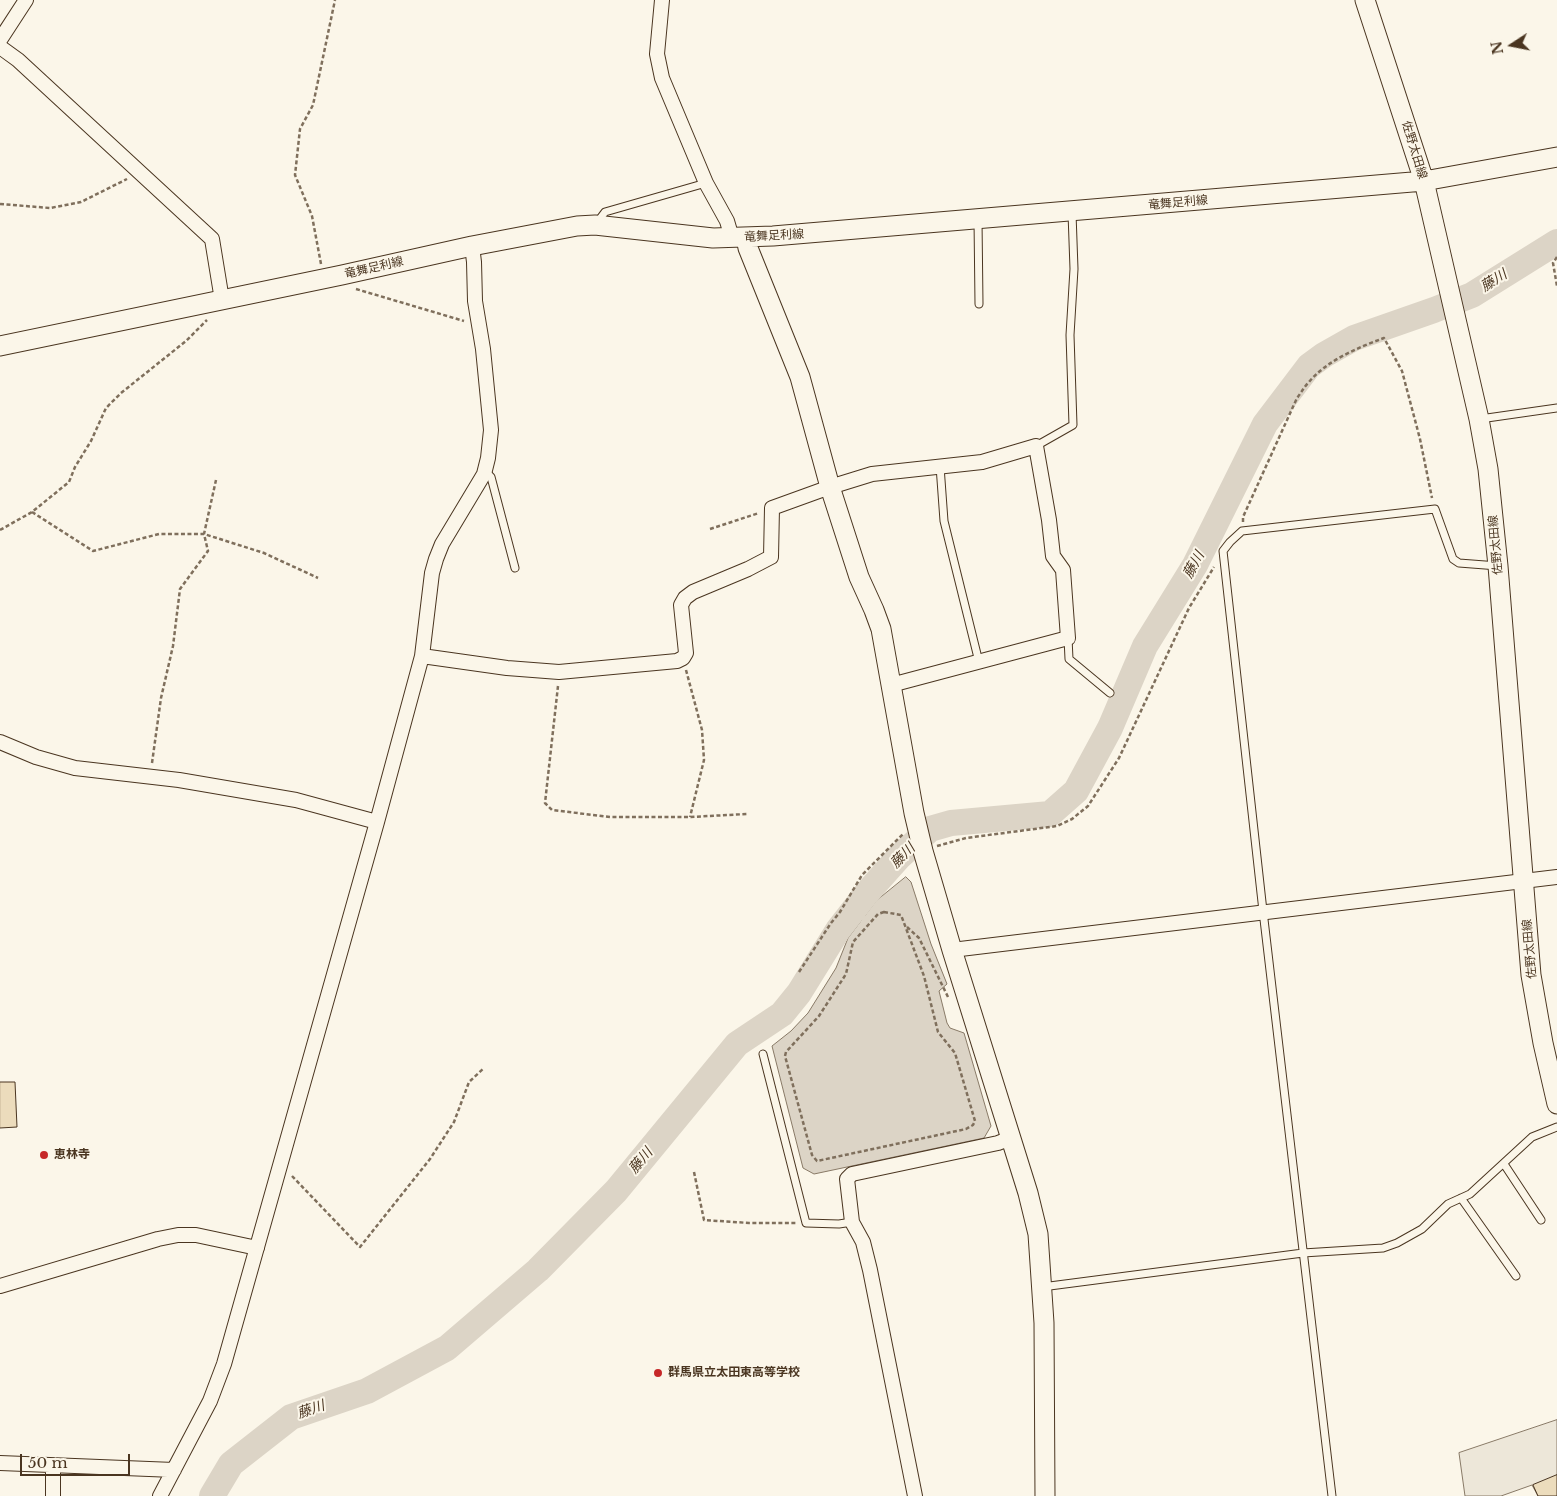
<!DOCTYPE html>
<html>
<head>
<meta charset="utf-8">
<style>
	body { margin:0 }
	#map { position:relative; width:1557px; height:1496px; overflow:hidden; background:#fbf6e9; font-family:"Libre Baskerville",serif }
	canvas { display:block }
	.north { position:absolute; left:1487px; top:20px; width:50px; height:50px; -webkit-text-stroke:4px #fbf6e9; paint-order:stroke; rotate:259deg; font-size:14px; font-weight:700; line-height:20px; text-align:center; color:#4a3520 }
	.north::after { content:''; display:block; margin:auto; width:18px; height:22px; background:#4a3520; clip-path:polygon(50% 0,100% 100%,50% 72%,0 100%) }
	.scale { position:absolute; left:20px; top:1454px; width:110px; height:22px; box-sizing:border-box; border:2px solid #4a3520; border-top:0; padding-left:6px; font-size:15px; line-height:18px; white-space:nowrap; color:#4a3520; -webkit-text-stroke:4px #fbf6e9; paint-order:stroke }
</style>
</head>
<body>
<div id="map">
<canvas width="1557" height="1496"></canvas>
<div class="north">N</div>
<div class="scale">50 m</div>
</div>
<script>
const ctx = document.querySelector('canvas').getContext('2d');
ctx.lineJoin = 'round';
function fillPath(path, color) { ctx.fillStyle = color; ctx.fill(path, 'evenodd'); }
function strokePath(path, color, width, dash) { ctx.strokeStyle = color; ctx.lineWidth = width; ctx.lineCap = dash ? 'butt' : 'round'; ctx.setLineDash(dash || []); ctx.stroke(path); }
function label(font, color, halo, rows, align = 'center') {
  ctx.font = font + ' "Libre Baskerville","Noto Sans JP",serif'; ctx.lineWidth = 4; ctx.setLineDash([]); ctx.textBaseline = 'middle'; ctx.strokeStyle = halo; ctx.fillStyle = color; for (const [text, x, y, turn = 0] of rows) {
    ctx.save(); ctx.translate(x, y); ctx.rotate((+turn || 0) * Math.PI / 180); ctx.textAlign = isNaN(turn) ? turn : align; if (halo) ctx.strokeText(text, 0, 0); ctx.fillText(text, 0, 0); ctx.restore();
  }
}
const parking = new Path2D(`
	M1557 1420V1496H1538L1532 1485 1501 1496H1465L1459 1453Z`);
const water = new Path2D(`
	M906 877 911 882 931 944 947 984 939 991 947 1023 950 1028 964 1033 991 1126 984 1138 814 1174 803 1168 772 1046 791 1031 808 1013 836 968 848 938 876 901Z`);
const stream = new Path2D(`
	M899 857 901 867
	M855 908 867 922`);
const river = new Path2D(`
	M212 1496 231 1464 291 1417 367 1391 447 1348 538 1270 616 1191 737 1044 782 1014 799 993 838 930 866 894 899 857 930 829 951 823 1050 814 1076 791 1110 728 1145 646 1195 565 1265 424 1309 366 1324 355 1354 338 1434 310 1472 295 1557 242`);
const building = new Path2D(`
	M0 1082H15L17 1127 0 1128Z
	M1557 1475V1496H1538L1533 1485Z`);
const path = new Path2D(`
	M0 204 50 208 81 202 127 179
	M1557 257 1553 263 1557 286
	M321 264 312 216 295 175 300 129 313 105 335 0
	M356 289 464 321
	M32 512 93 551 159 534H204L264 553 318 578
	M1243 522V517L1297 398C1301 393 1304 387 1309 382 1326 361 1359 347 1384 338L1402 371 1420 439 1432 498
	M710 529 759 513
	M0 530 32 512 69 482 75 467 91 441 106 408 121 393 186 341 207 320
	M686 670 702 730 704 760 690 817
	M558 686 545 803 552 810 610 817H690L747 814
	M152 763 161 698 173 646 180 589 208 551 204 534 216 480
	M937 846 966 838 1057 826 1072 819 1088 806 1119 758 1189 608 1214 567
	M884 912 901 915 924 976 938 1032 955 1053 975 1121 973 1125 966 1129 817 1161 812 1155 785 1056 786 1052 819 1016 846 974 853 942 878 914Z
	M907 927 919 938 948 997
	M799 972 831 923 840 912 862 875 903 834
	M694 1172 704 1220 749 1223H797
	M292 1176 360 1247 430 1159 454 1122 469 1082 484 1068`);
const lane = new Path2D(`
	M978 220 979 304
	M596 224 605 212 706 183
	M1480 419 1557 408
	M1036 446 1073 425 1070 335 1074 269 1072 213
	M940 466 944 521 979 662
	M485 471 491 477 515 568
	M1068 638 1069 659 1110 693
	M763 1054 806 1223 839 1224 852 1222
	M1504 1164 1541 1220
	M1461 1198 1516 1276
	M1042 1287 1303 1253 1383 1248 1397 1243 1422 1229 1448 1204 1470 1194 1532 1137 1557 1127
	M1332 1496 1263 911 1223 551 1230 542 1242 531 1435 509 1453 559 1459 563 1498 566`);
const street = new Path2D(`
	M662 0 657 54 662 78 706 183 727 221 732 238
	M0 40 26 0
	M0 47 18 60 212 239 222 300
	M422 656 507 668 559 672 677 661 683 658 686 653 681 605 685 598 693 592 748 569 771 557 772 508 830 487 872 474 982 462 1036 446 1049 520 1053 556 1063 570 1068 638 891 685
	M0 742 36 757 75 768 179 780 296 800 377 822
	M952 950 1557 877
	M0 1286 158 1239 178 1235H196L257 1248
	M0 1463 174 1470
	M53 1496V1466
	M160 1496 210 1401 224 1364 377 822 422 656 432 573 436 559 442 544 484 474 488 458 491 430 483 349 475 301 474 262 472 246
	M915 1496 870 1270 863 1242 852 1222 847 1179 852 1174 998 1143 1011 1138`);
const secondary = new Path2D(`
	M1365 0 1424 181 1479 419 1488 469 1498 566 1531 975 1543 1043 1557 1104
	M746 238 748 248 800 377 830 487 859 577 874 610 881 629 914 813 923 851 952 950 1028 1193 1038 1234 1044 1323 1045 1496
	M0 346 342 275 472 246 577 226 595 225 713 238 773 236 1424 181 1557 157`);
const markers = [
	[44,1155,5,"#c62828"],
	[658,1373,5,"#c62828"]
];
const streetNames = [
	["佐野太田線",1414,150,73],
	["竜舞足利線",1178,203,-5],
	["竜舞足利線",774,236,-3],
	["竜舞足利線",374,268,-13],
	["佐野太田線",1496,545,-95],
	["佐野太田線",1530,949,-95]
];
const poiNames = [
	["恵林寺",54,1155],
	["群馬県立太田東高等学校",668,1373]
];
const waterNames = [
	["藤川",1494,281,-32],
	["藤川",1194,565,-61],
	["藤川",903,856,-45],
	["藤川",641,1161,-50],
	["藤川",311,1410,-19]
];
fillPath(parking, '#ede7d9');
strokePath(parking, '#887966', 1);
fillPath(water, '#dcd4c6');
strokePath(water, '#887966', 1);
strokePath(stream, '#dcd4c6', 4.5);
strokePath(river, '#dcd4c6', 26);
fillPath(building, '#ecdcbc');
strokePath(building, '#4a3520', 1);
strokePath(lane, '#4a3520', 9);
strokePath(street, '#4a3520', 16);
strokePath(secondary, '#4a3520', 21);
strokePath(path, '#7f6f5c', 2.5, [4, 2.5]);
strokePath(lane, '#fbf6e9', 7);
strokePath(street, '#fbf6e9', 14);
strokePath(secondary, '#fbf6e9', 19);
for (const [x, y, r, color] of markers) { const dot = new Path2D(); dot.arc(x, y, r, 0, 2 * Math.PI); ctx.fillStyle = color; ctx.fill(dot); strokePath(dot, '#fbf6e9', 2); }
label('12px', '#4a3520', '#fbf6e9', streetNames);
label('bold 12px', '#4a3520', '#fbf6e9', poiNames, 'left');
label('italic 14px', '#4a3520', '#fbf6e9', waterNames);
</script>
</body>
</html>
